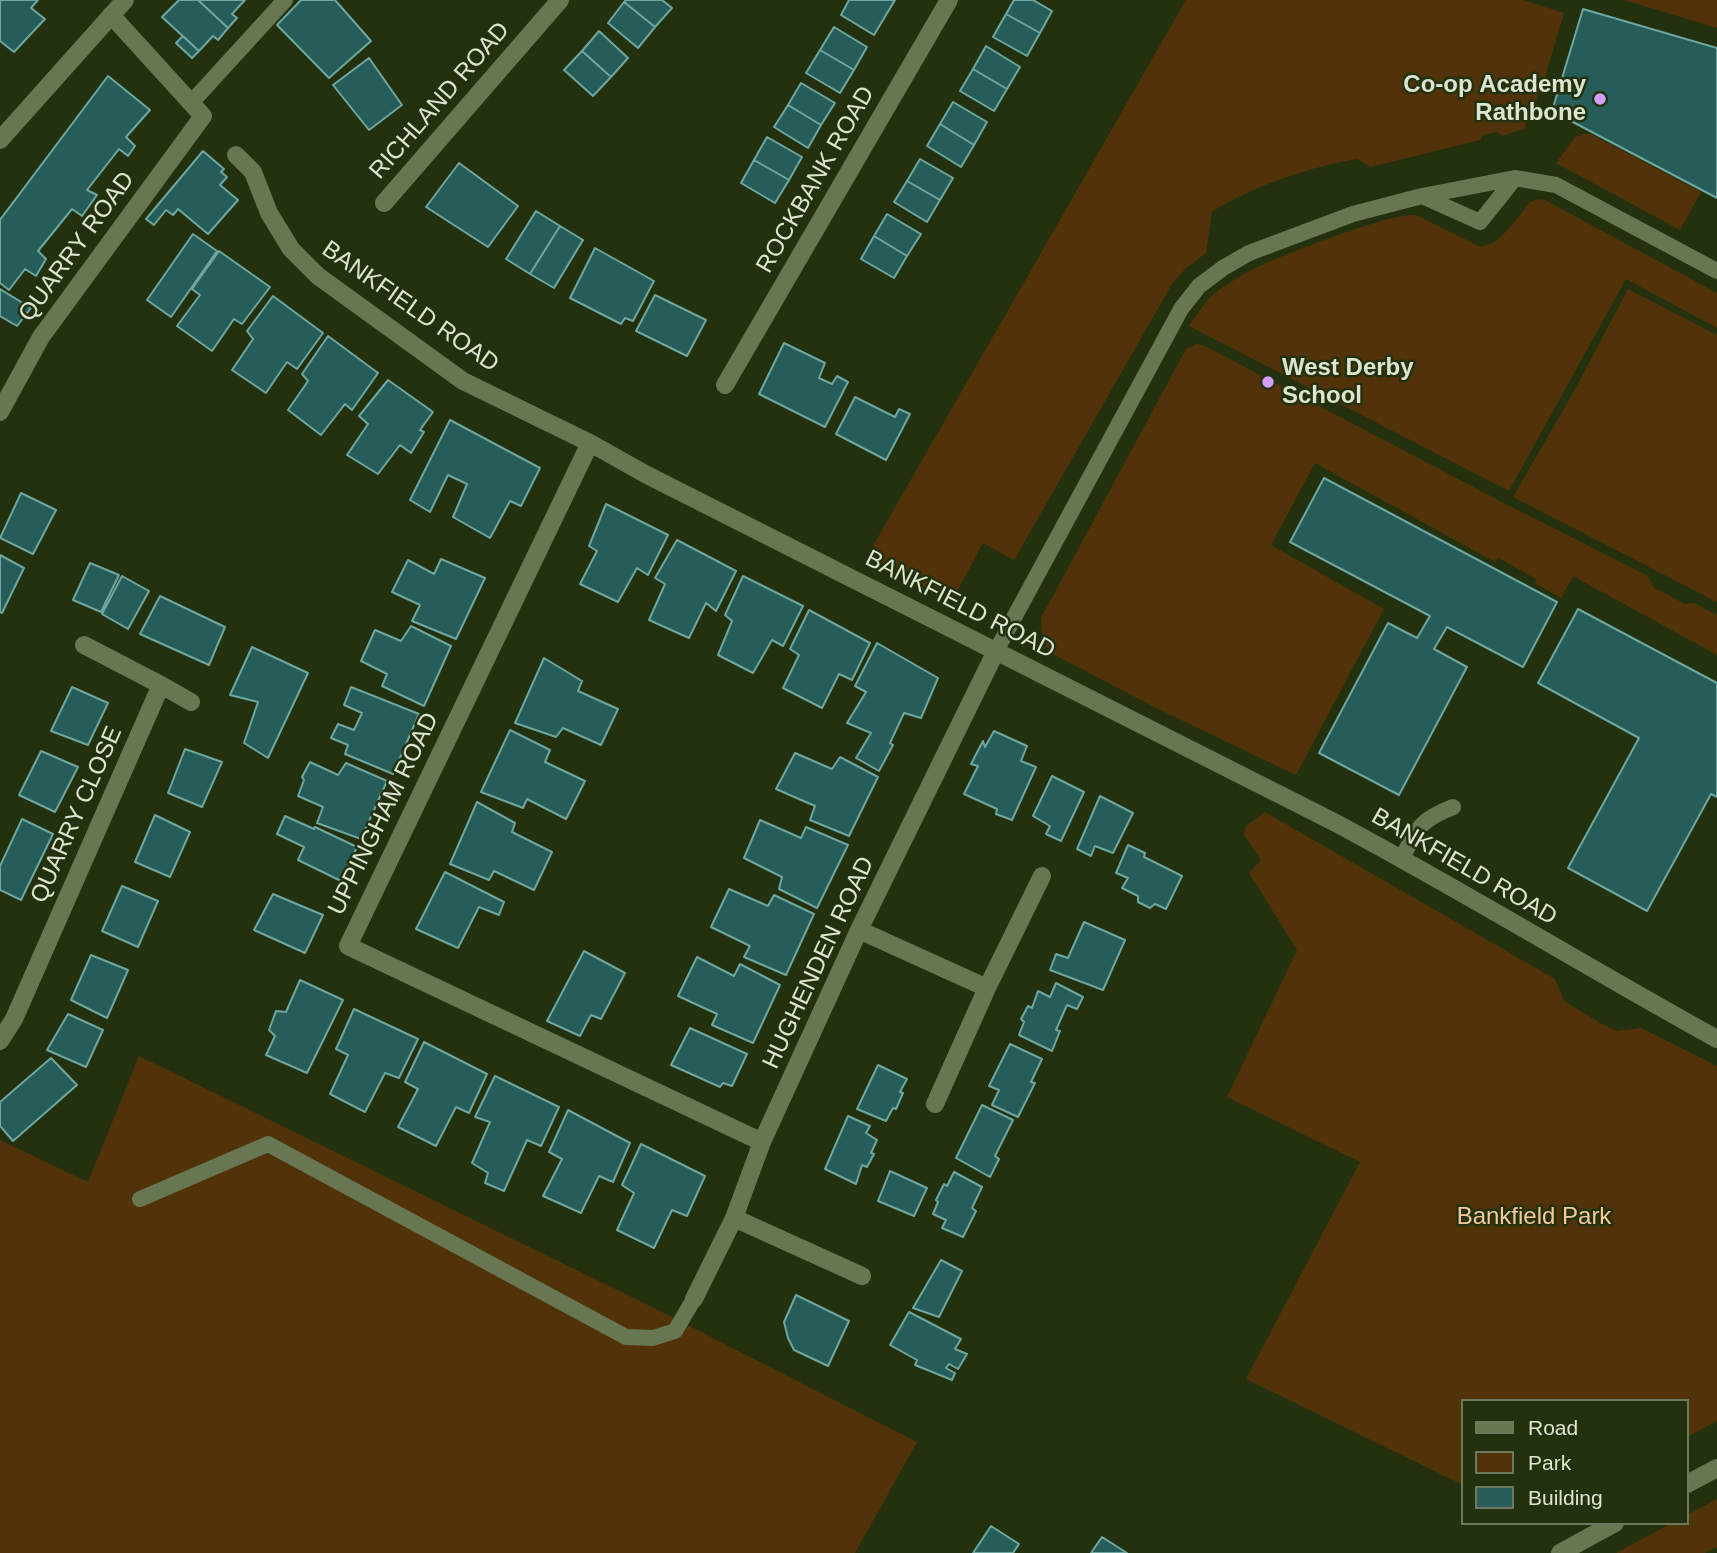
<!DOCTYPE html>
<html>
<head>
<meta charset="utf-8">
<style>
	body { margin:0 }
	#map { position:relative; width:1717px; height:1553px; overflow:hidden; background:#23310f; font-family:Helvetica,sans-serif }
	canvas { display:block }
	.legend { position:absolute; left:1461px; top:1399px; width:228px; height:126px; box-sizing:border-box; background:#23310f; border:2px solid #6d795c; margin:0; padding:9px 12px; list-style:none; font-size:21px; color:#dbe5d0 }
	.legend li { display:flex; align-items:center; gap:14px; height:35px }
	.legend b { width:35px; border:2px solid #6d795c }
</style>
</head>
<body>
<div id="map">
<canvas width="1717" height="1553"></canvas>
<ul class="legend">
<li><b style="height:9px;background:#667752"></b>Road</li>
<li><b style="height:19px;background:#523309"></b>Park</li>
<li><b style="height:19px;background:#265d59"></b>Building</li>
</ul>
</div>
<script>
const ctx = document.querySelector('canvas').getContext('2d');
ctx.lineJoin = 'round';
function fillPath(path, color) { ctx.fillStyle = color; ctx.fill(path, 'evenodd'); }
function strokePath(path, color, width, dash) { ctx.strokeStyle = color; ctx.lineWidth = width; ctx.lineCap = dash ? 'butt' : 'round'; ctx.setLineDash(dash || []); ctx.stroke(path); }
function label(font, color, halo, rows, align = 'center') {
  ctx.font = font + ' Helvetica,sans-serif'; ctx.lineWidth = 5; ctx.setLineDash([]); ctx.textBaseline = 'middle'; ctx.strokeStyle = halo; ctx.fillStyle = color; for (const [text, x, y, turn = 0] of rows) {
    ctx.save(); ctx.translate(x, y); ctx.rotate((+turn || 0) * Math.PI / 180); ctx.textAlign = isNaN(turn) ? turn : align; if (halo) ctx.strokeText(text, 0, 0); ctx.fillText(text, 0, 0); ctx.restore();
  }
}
const green = new Path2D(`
	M1186 0H1523L1564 13 1543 84 1524 129 1502 136 1498 132 1483 135 1480 140 1370 167 1357 159C1313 166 1250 187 1212 212L1206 253 1185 269 1172 284 1014 560 983 543 952 601 866 558Z
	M1624 0H1717V28Z
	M1583 134H1591L1701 192 1680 230 1556 163 1575 137Z
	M1538 199 1545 200 1717 293V328L1626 279 1509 491 1189 326C1198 312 1207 299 1220 289 1229 283 1238 277 1248 272 1273 258 1392 212 1416 215L1479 246C1498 249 1519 215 1530 202Z
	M1628 289 1717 335V602L1513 497 1573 393Z
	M1197 344 1203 345 1504 503 1648 576 1653 587 1685 604 1694 603 1717 615V655L1573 576 1561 598 1535 583 1536 579 1498 558 1495 562 1315 463 1271 545 1384 609 1296 775 1156 708 1051 653 1042 640 1041 618 1186 349Z
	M1265 812 1555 979 1564 1001 1602 1024 1617 1031 1641 1028 1717 1066V1421L1687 1437V1401H1463V1485L1246 1379 1360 1162 1227 1097 1297 950 1249 873 1261 860 1244 835 1246 826Z
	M139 1056 654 1308 917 1442 855 1553H0V1140L88 1182Z
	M1717 1499V1547L1705 1553H1616L1672 1523H1687V1515Z`);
const building = new Path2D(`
	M0 0H38L31 8 45 19 14 52 0 41Z
	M179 0H198L228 28 218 40 213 36 199 51 162 17Z
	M198 0H245L232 14 237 18 228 28Z
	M301 0H335L371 41 329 78 277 25Z
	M626 0H662L672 8 655 27 624 2Z
	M849 0H895L874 35 841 15Z
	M1014 0H1033L1052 11 1040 33 1006 14Z
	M624 2 655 27 638 48 608 23Z
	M1583 9 1717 48V198L1552 111Z
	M1006 14 1040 33 1027 56 993 37Z
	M834 27 867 47 854 70 820 50Z
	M599 31 628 58 611 77 582 51Z
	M183 36 199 51 192 58 176 43Z
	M986 46 1020 67 1007 89 973 69Z
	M820 50 854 70 840 93 806 73Z
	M582 51 611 77 593 96 564 70Z
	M369 58 402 105 369 130 333 85Z
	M973 69 1007 89 994 111 960 91Z
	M108 76 150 110 126 137 135 146 128 156 119 149 87 190 97 195 82 216 72 209 38 251 46 259 36 276 25 269 9 290 0 283V220Z
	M801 83 835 103 821 125 788 105Z
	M953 102 987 122 974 145 940 124Z
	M788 105 821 125 808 148 774 127Z
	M940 124 974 145 961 167 927 146Z
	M767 137 802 157 789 180 754 160Z
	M203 151 224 169 221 172 227 177 220 185 238 200 208 234 178 209 173 215 166 210 154 225 146 219Z
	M920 159 953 178 940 200 907 181Z
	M754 160 789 180 775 203 741 183Z
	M459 163 518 206 488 247 426 207Z
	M907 181 940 200 927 222 894 202Z
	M536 211 560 226 530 274 506 259Z
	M887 214 921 234 907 256 874 236Z
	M560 226 583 240 554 288 530 274Z
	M193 234 217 251 171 317 147 300Z
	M874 236 907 256 894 278 861 259Z
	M595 248 654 281 633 321 625 318 621 324 570 298Z
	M219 251 270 287 242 324 234 319 212 351 177 326 200 295 192 289Z
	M0 289 31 308 17 326 0 316Z
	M655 295 706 320 687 356 636 331Z
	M273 296 323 333 297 369 287 362 266 393 232 370 253 339 247 331Z
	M328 336 378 373 352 410 345 404 321 435 288 410 308 381 302 374Z
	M784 343 825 363 819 378 832 384 837 376 848 382 825 427 759 394Z
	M388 380 433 412 420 430 424 432 411 453 400 445 378 474 347 455 368 424 359 416Z
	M855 397 895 417 899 409 910 414 886 460 836 434Z
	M450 420 540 468 521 506 510 501 490 538 453 517 467 484 448 475 430 512 410 500Z
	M1324 478 1557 602 1523 667 1447 627 1434 649 1467 667 1399 795 1319 753 1388 623 1417 638 1430 616 1290 542Z
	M21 493 56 510 33 554 0 538Z
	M606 504 668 535 648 575 637 568 618 602 580 584 597 551 589 546Z
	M677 540 736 571 716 611 706 603 689 638 649 620 665 584 655 578Z
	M0 555 24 568 2 613 0 612Z
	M441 559 485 578 456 639 412 621 420 605 392 592 408 560 434 574Z
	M90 563 119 575 101 612 73 600Z
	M122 576 149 591 128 629 102 614Z
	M743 576 803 606 783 646 772 640 753 673 718 655 732 621 725 615Z
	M160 596 225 627 209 665 140 634Z
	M1578 609 1717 683V797L1711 794 1647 911 1568 868 1639 738 1538 683Z
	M809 610 870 643 852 680 839 674 822 708 783 688 799 655 790 649Z
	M411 626 451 646 424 706 382 686 387 674 361 661 375 630 401 641Z
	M877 643 938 678 921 718 904 713 890 743 893 745 879 771 856 758 871 733 847 723 866 692 855 686Z
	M252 647 308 673 268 758 244 743 258 702 230 695Z
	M544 658 582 681 578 691 618 709 601 745 563 728 556 737 515 723Z
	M72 687 108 703 88 745 51 731Z
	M351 687 419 714 393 774 345 754 348 745 331 738 338 724 354 730 362 713 344 705Z
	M510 730 550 750 545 762 585 781 566 819 527 799 523 808 481 792Z
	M994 731 1027 746 1021 761 1036 767 1012 820 996 814 997 809 964 794 978 766 971 764 983 741 985 747Z
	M185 749 222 762 202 807 168 793Z
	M41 751 78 767 55 812 19 795Z
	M795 753 832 769 840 757 878 777 849 836 810 820 815 806 776 789Z
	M310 762 338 775 346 763 387 781 361 839 317 823 323 807 298 796 304 780 302 777Z
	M1052 776 1084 792 1061 841 1046 834 1050 826 1033 816Z
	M1100 796 1133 813 1113 853 1095 846 1091 856 1077 849Z
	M477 802 515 823 512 832 552 852 534 890 494 871 489 880 450 864Z
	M155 815 190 832 170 877 135 862Z
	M285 816 314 829 315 827 357 847 341 881 298 860 304 847 277 834Z
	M22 819 53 834 21 900 0 890V866Z
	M760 820 801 838 806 827 848 845 817 908 779 889 782 877 744 858Z
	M1128 845 1145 853 1144 857 1182 876 1166 909 1155 904 1150 908 1138 902V896L1122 888 1128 878 1116 873Z
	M445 872 504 902 499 915 479 907 458 948 416 929Z
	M122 886 158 901 138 947 102 931Z
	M729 889 768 906 774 895 814 914 786 975 744 957 750 946 711 927Z
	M273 894 323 915 305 953 254 930Z
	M1084 922 1125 940 1103 990 1050 970 1056 954 1068 958Z
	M584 951 625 973 601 1019 591 1015 580 1036 547 1021Z
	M91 955 128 970 107 1018 71 1000Z
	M697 957 734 976 740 964 780 985 753 1043 712 1025 717 1014 678 996Z
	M300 980 343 1000 307 1073 266 1055 275 1036 269 1030 276 1011 286 1012Z
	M1056 983 1083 997 1077 1009 1067 1005 1056 1030 1060 1031 1052 1051 1019 1035 1024 1022 1021 1019 1028 1006 1032 1008 1038 991 1050 997Z
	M354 1009 418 1039 399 1078 385 1073 365 1112 330 1094 348 1055 336 1049Z
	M68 1014 103 1030 86 1067 47 1050Z
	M690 1028 747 1054 732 1086 723 1083 720 1087 671 1065Z
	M424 1042 487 1074 469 1113 456 1107 436 1146 398 1127 418 1089 405 1082Z
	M1010 1044 1042 1059 1031 1082 1035 1083 1018 1117 992 1105 999 1090 989 1086Z
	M51 1058 77 1085 13 1141 0 1126V1102Z
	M878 1065 907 1079 900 1092 903 1093 896 1109 893 1108 886 1121 857 1109Z
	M495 1076 559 1107 541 1146 527 1140 504 1191 485 1183 488 1173 472 1163 490 1122 475 1117Z
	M982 1105 1013 1120 995 1156 999 1159 990 1177 956 1158Z
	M568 1110 630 1143 613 1182 599 1176 581 1213 543 1196 562 1159 549 1152Z
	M848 1116 870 1126 866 1133 877 1140 871 1153 874 1154 867 1167 862 1165 856 1184 825 1169Z
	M641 1144 705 1176 687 1216 672 1210 654 1248 617 1230 634 1193 622 1185Z
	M890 1171 927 1188 914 1216 878 1201Z
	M954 1172 982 1187 972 1208 976 1211 963 1237 942 1228 946 1220 933 1214 938 1202 936 1200 944 1184 947 1186Z
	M941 1260 962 1271 939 1317 913 1308Z
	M796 1295 849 1321 828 1366 794 1350 788 1338 784 1322Z
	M909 1312 961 1339 955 1349 967 1354 958 1369 949 1364 946 1368 955 1373 952 1380 915 1365 917 1360 890 1345Z
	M991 1526 1019 1544 1013 1553H973Z
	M1102 1537 1127 1553H1091Z`);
const lane = new Path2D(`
	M191 103 285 0
	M1515 178 1556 185 1717 271
	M996 651 1181 309 1199 286 1223 268 1249 253 1353 214 1422 196 1515 178 1480 222 1422 196
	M1402 858C1418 827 1420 820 1453 807
	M140 1199 268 1144 626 1337 653 1338 675 1331 694 1299`);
const street = new Path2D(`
	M0 140 125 0
	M236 155 253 172 269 213 291 249 318 276 463 381 590 443 647 475 1332 821C1462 890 1588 968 1717 1039
	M384 203 560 0
	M725 385 949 0
	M0 412 41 337 203 116 111 15
	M590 443 348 946 762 1142
	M161 685 191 702
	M859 930 987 988
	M0 1041 14 1019 161 685 84 645
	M935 1104 987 988 1042 876
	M734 1218 862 1276
	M694 1299 734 1218 762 1142 859 930 996 651`);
const secondary = new Path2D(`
	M1687 1484 1717 1468
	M1560 1553 1615 1523`);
const markers = [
	[1600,99,7,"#d29dfd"],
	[1268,382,7,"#d29dfd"]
];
const poiNames = [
	["Co-op Academy",1586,85],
	["Rathbone",1586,113],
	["West Derby",1282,368,"left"],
	["School",1282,396,"left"]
];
const streetNames = [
	["RICHLAND ROAD",440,101,-49],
	["ROCKBANK ROAD",816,180,-60],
	["QUARRY ROAD",77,247,-54],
	["BANKFIELD ROAD",410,307,35],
	["BANKFIELD ROAD",960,605,27],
	["UPPINGHAM ROAD",384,814,-64],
	["QUARRY CLOSE",77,815,-66],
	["BANKFIELD ROAD",1464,867,30],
	["HUGHENDEN ROAD",819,963,-65]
];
const parkNames = [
	["Bankfield Park",1534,1217]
];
fillPath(green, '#523309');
fillPath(building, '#265d59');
strokePath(building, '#6ea6a0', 2);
strokePath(lane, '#667752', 16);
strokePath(street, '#667752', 18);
strokePath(secondary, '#667752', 18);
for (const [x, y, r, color] of markers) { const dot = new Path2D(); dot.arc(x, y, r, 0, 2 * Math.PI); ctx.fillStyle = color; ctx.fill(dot); strokePath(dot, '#23310f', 2.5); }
label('bold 24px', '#dbe5d0', '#23310f', poiNames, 'right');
label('24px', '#dbe5d0', '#23310f', streetNames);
label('24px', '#f8c996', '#23310f', parkNames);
</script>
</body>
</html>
